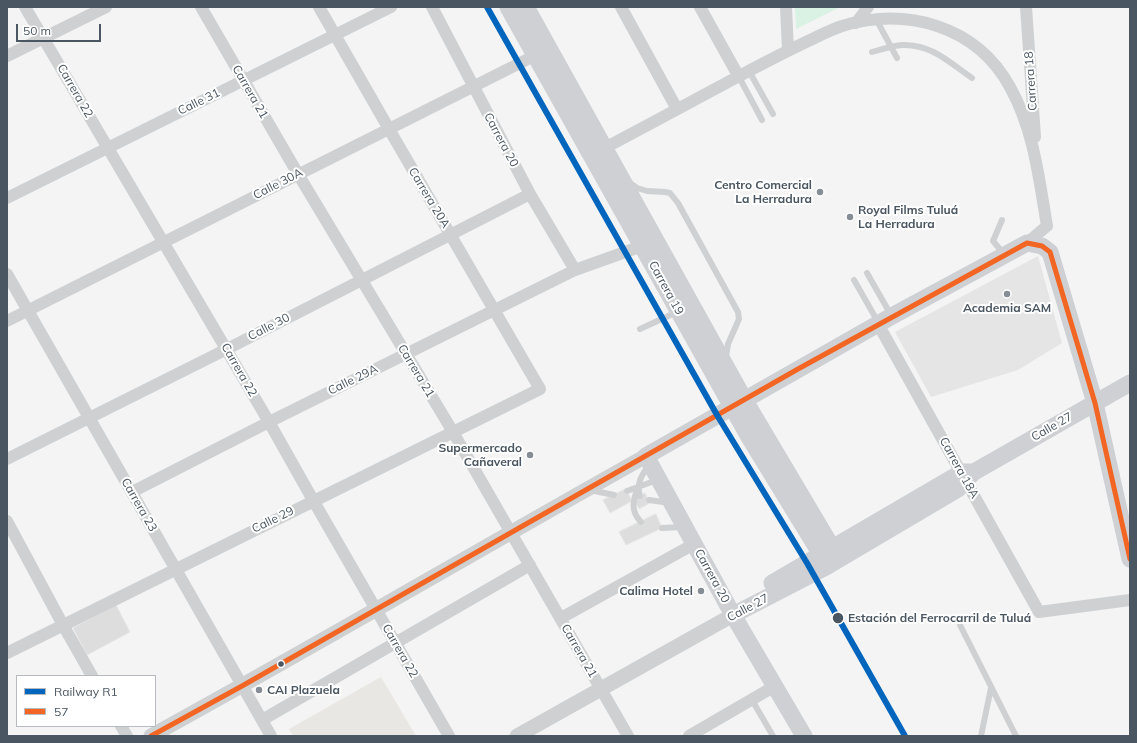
<!DOCTYPE html>
<html>
<head>
<meta charset="utf-8">
<style>
	body { margin:0 }
	#map { position:relative; width:1137px; height:743px; overflow:hidden; background:#f4f4f4; font-family:Mulish,sans-serif }
	canvas { display:block }
	.frame { position:absolute; inset:0; border:8px solid #4a5661; pointer-events:none }
	.legend { position:absolute; left:16px; top:675px; width:140px; height:52px; box-sizing:border-box; background:#fff; border:1px solid #b7bbc0; margin:0; padding:5px 7px; list-style:none; font-size:12px; color:#4a5661 }
	.legend li { display:flex; align-items:center; gap:8px; height:20px }
	.legend b { width:20px; border:1px solid #b7bbc0 }
	.scale { position:absolute; left:16px; top:24px; width:85px; height:18px; box-sizing:border-box; border:2px solid #4a5661; border-top:0; padding-left:5px; font-size:12px; line-height:14px; white-space:nowrap; color:#4a5661; -webkit-text-stroke:3px #fff; paint-order:stroke }
</style>
</head>
<body>
<div id="map">
<canvas width="1137" height="743"></canvas>
<div class="frame"></div>
<ul class="legend">
<li><b style="height:5px;background:#0065bd"></b>Railway R1</li>
<li><b style="height:5px;background:#f26522"></b>57</li>
</ul>
<div class="scale">50 m</div>
</div>
<script>
const ctx = document.querySelector('canvas').getContext('2d');
ctx.lineJoin = 'round';
function fillPath(path, color) { ctx.fillStyle = color; ctx.fill(path, 'evenodd'); }
function strokePath(path, color, width, dash) { ctx.strokeStyle = color; ctx.lineWidth = width; ctx.lineCap = dash ? 'butt' : 'round'; ctx.setLineDash(dash || []); ctx.stroke(path); }
function label(font, color, halo, rows, align = 'center') {
  ctx.font = font + ' Mulish,sans-serif'; ctx.lineWidth = 4; ctx.setLineDash([]); ctx.textBaseline = 'middle'; ctx.strokeStyle = halo; ctx.fillStyle = color; for (const [text, x, y, turn = 0] of rows) {
    ctx.save(); ctx.translate(x, y); ctx.rotate((+turn || 0) * Math.PI / 180); ctx.textAlign = isNaN(turn) ? turn : align; if (halo) ctx.strokeText(text, 0, 0); ctx.fillText(text, 0, 0); ctx.restore();
  }
}
const commercial = new Path2D(`
	M381 677 416 736H293L289 729Z`);
const education = new Path2D(`
	M1038 256 1062 343 1018 370 931 397 895 332Z`);
const green = new Path2D(`
	M795 7H840L796 29Z`);
const building = new Path2D(`
	M626 489 632 501 610 513 603 500Z
	M645 493 650 503 639 509 634 500Z
	M656 514 662 528 626 545 619 532Z
	M116 605 130 632 87 655 73 628Z`);
const service = new Path2D(`
	M876 19 897 58
	M872 52C882 49 892 46 902 45 931 44 949 62 972 78
	M749 71 773 114
	M739 77 762 120
	M630 183 637 188 647 191 665 192 670 193 678 203 738 312 739 319 728 344 726 357
	M1002 220 993 241 1004 254
	M867 273 891 315
	M854 280 878 322
	M640 329 677 312
	M638 487C633 500 630 511 641 522
	M590 490 614 495
	M627 491 657 480
	M640 496C636 484 642 474 649 465
	M649 500 670 503
	M662 528 683 527
	M960 625 1016 736
	M752 700 773 736
	M981 736 991 688`);
const minor = new Path2D(`
	M25 7 269 422 313 500 449 736
	M201 7 298 174 453 432 628 736
	M432 7 530 194 575 270
	M621 7 677 109
	M700 7 739 77
	M786 7 788 50
	M1026 7 1035 137
	M856 23 868 7
	M7 56 106 7
	M597 152C641 129 685 105 728 82 754 68 781 54 808 41 819 36 830 30 842 26 906 7 976 25 1010 87 1034 130 1039 179 1047 226L1027 243
	M7 198 391 7
	M7 274 271 736
	M7 321 542 52
	M878 324 1039 612 1130 600
	M7 459 227 349 530 194
	M132 492 269 422 575 270 642 246
	M7 521 63 625 92 676
	M561 618 694 544
	M7 653 540 389 389 129 319 7
	M262 720 530 565
	M121 726 127 736
	M689 736 775 686`);
const tertiary = new Path2D(`
	M151 736C317 645 480 549 646 456
	M517 736 733 615`);
const secondary = new Path2D(`
	M508 7 749 437 828 566
	M526 7 744 399 839 559
	M772 583 962 472H974
	M733 615 826 567 958 489 974 472 1130 383
	M804 736 733 615 646 456 892 316 1027 243 1042 246 1050 252 1095 403 1130 559`);
const bus1 = new Path2D(`
	M151 736 242 686 798 369 1027 243 1042 246 1050 252 1095 403 1130 559`);
const rail1 = new Path2D(`
	M487 7 717 415 807 563 905 736`);
const markers = [
	[820,192,4,"#868d94"],
	[850,217,4,"#868d94"],
	[1007,294,4,"#868d94"],
	[530,455,4,"#868d94"],
	[701,591,4,"#868d94"],
	[838,618,6,"#4a5661"],
	[281,664,3.5,"#4a5661"],
	[259,690,4,"#868d94"]
];
const streetNames = [
	["Carrera 18",1031,81,-94],
	["Carrera 22",75,91,60],
	["Carrera 21",250,92,60],
	["Calle 31",199,102,-26],
	["Carrera 20",501,140,62],
	["Calle 30A",278,184,-27],
	["Carrera 20A",429,198,59],
	["Carrera 19",666,288,61],
	["Calle 30",269,327,-27],
	["Carrera 22",239,370,60],
	["Carrera 21",416,371,59],
	["Calle 29A",353,380,-26],
	["Calle 27",1052,427,-30],
	["Carrera 18A",959,468,61],
	["Carrera 23",139,505,60],
	["Calle 29",273,520,-26],
	["Carrera 20",712,576,61],
	["Calle 27",748,608,-28],
	["Carrera 22",400,651,60],
	["Carrera 21",579,651,60]
];
const poiNames = [
	["Centro Comercial",812,185],
	["La Herradura",812,199],
	["Royal Films Tuluá",858,210,"left"],
	["La Herradura",858,224,"left"],
	["Academia SAM",1007,308,"center"],
	["Supermercado",522,448],
	["Cañaveral",522,462],
	["Calima Hotel",693,591],
	["CAI Plazuela",267,690,"left"]
];
const stopNames = [
	["Estación del Ferrocarril de Tuluá",848,618]
];
fillPath(commercial, '#e8e7e3');
fillPath(education, '#e6e5e6');
fillPath(green, '#d9f2e3');
fillPath(building, '#ddddde');
strokePath(building, '#e5e6e7', 1);
strokePath(service, '#ced0d2', 6);
strokePath(minor, '#ced0d2', 12);
strokePath(tertiary, '#ced0d2', 15);
strokePath(secondary, '#ced0d4', 17);
strokePath(bus1, '#f26522', 5);
strokePath(rail1, '#0065bd', 6);
for (const [x, y, r, color] of markers) { const dot = new Path2D(); dot.arc(x, y, r, 0, 2 * Math.PI); ctx.fillStyle = color; ctx.fill(dot); strokePath(dot, '#fff', 1.5); }
label('12px', '#4a5661', '#fff', streetNames);
label('bold 12px', '#4a5661', '#fff', poiNames, 'right');
label('bold 12px', '#4a5661', '#fff', stopNames, 'left');
</script>
</body>
</html>
